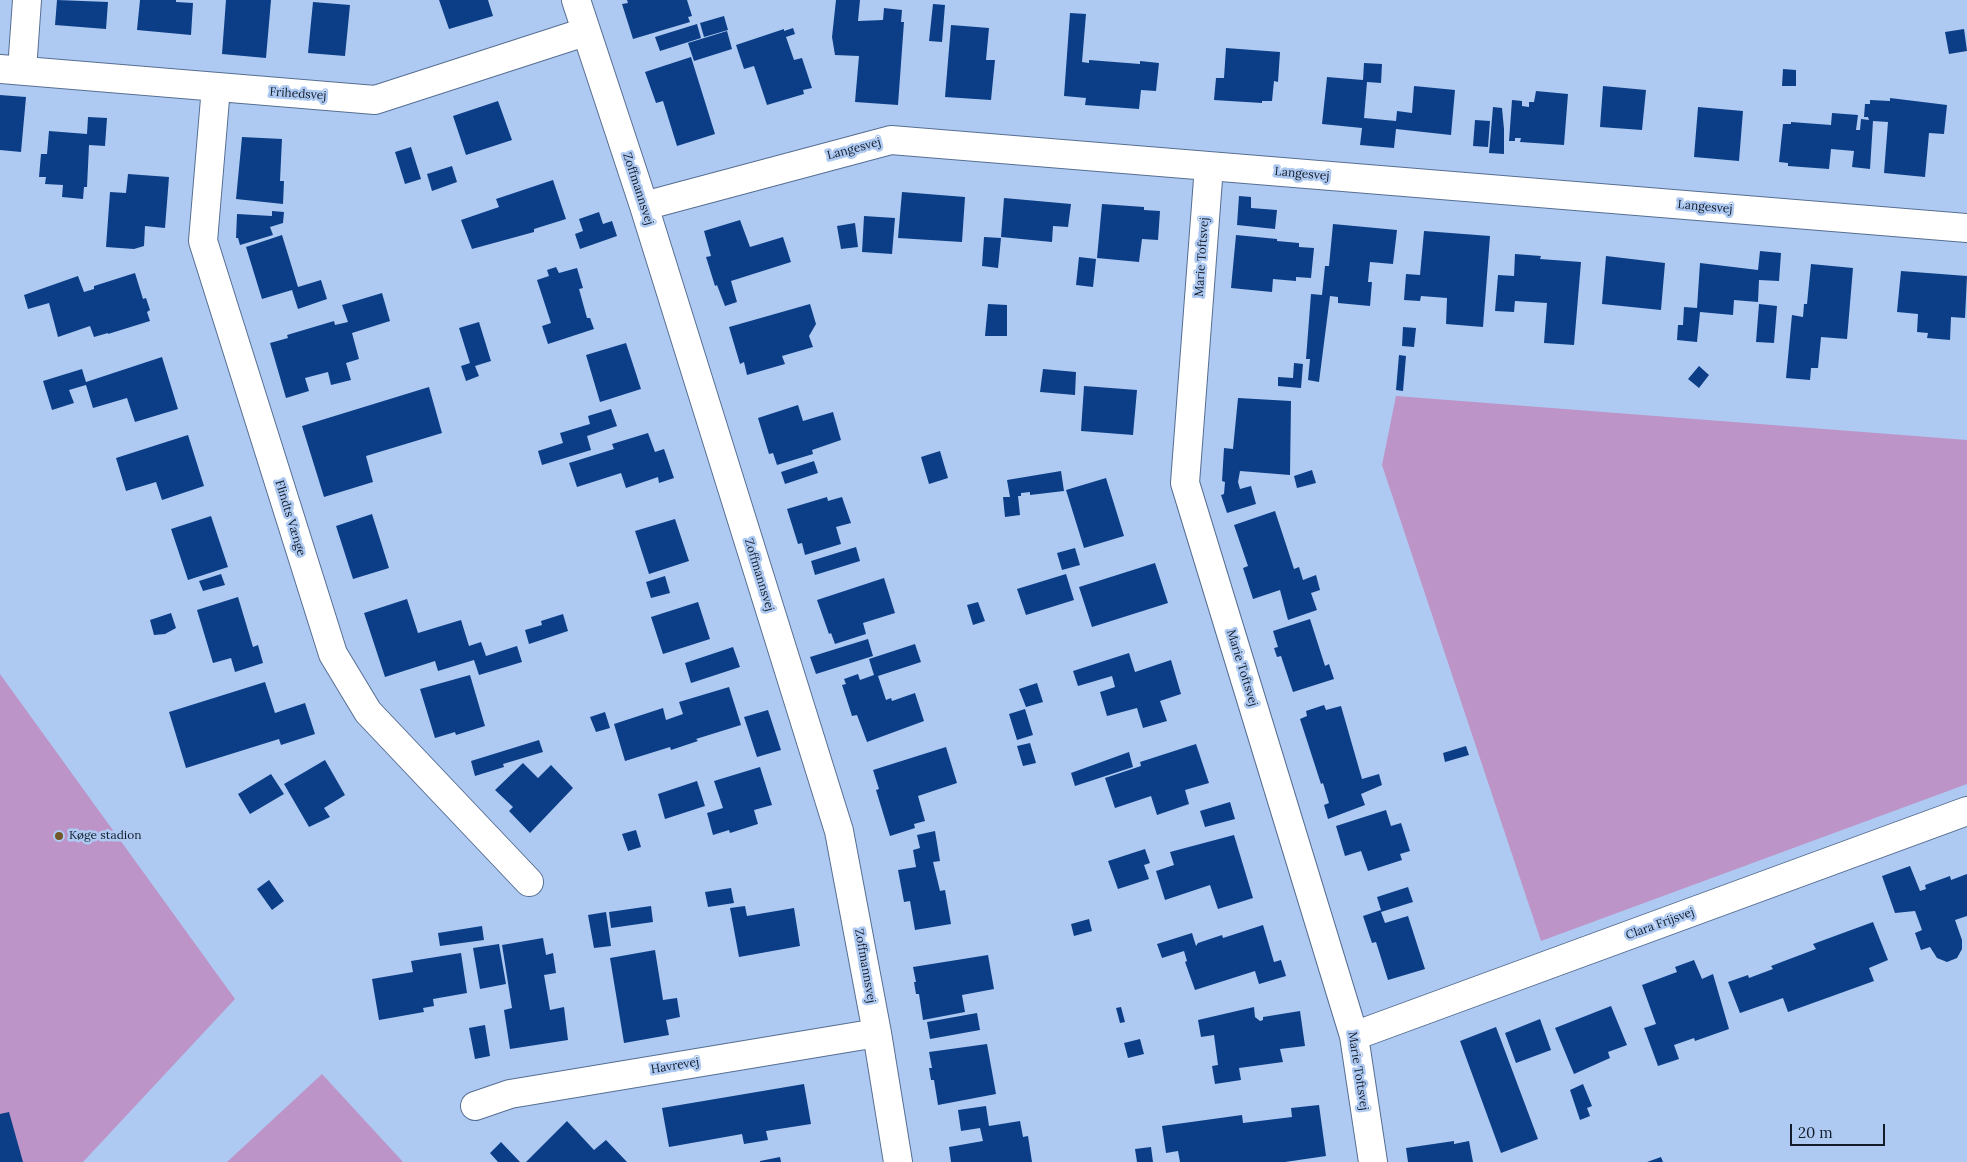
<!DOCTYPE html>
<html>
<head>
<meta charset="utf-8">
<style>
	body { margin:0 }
	#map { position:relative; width:1967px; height:1162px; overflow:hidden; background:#afcaf2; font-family:Lora,serif }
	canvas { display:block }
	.scale { position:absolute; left:1790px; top:1124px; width:95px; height:22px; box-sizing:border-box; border:2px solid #121c2a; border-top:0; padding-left:6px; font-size:15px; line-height:18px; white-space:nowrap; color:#121c2a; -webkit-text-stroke:4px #afcaf2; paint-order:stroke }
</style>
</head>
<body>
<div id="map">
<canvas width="1967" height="1162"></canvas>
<div class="scale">20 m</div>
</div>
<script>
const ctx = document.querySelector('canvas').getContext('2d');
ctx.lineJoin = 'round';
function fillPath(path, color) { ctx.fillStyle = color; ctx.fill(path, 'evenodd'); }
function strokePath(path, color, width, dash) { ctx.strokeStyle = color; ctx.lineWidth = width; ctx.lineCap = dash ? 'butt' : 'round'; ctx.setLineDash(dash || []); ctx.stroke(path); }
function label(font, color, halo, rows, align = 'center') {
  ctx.font = font + ' Lora,serif'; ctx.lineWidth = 5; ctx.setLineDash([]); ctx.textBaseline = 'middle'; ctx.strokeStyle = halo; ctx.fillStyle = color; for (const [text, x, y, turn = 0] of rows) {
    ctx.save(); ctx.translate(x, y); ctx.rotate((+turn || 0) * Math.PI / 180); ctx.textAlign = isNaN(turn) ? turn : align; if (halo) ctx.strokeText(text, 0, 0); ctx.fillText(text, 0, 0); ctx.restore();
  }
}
const green = new Path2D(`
	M1396 396 1967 440V784L1541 941 1382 465Z
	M0 674 235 999 83 1162H0Z
	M322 1074 403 1162H227Z`);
const building = new Path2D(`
	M57 0 108 2 106 29 55 25Z
	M140 0H176V2L193 3 191 35 137 30Z
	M226 0H271L266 58 222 54Z
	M439 0H488L493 16 449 29Z
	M627 0H687L692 16 688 17 690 22 633 39 622 4 628 3Z
	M836 0H860L858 21 883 20 884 8 902 10 901 22H904L898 105 855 102 859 56 835 55 832 37Z
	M313 2 350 5 345 56 308 53Z
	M933 4 945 5 942 42 929 41Z
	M1070 13 1086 14 1082 62 1089 63V60L1140 64V61L1159 63 1156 91 1141 90 1139 109 1085 105 1086 98 1064 96Z
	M724 16 728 30 704 37 700 23Z
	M697 24 701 38 660 51 655 37Z
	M951 25 989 28 986 60H995L991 100 945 97Z
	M793 28 795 34 786 37 794 60 802 58 812 88 803 90 804 94 767 105 754 66 744 69 736 45 784 29V31Z
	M1964 29 1967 51 1949 54 1945 32Z
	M727 31 732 49 694 61 688 43Z
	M1226 48 1280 52 1278 82 1274 81 1272 101H1262V103L1214 100 1216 78H1224Z
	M691 57 715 134 677 146 663 101 656 103 645 72Z
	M1364 63 1382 64 1381 83 1367 82 1364 118 1396 121 1397 111 1412 113 1414 86 1455 90 1451 135 1396 129 1394 148 1360 145 1362 128 1322 124 1327 77 1363 80Z
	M1783 69 1796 70V86H1782Z
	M1603 86 1646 90 1642 130 1600 127Z
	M1536 91 1568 94 1564 145 1520 142 1521 138H1515V141H1509L1512 100 1522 101V106L1529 107V102H1534Z
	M0 95 26 97 21 152 0 150Z
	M1890 98 1947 105 1944 134 1929 133 1925 177 1884 173 1888 122 1873 121 1870 169 1852 167 1854 151 1831 149 1829 169 1788 166V163L1779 162 1783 124H1791V122L1831 125 1832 113 1858 115 1856 130H1860L1861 119 1869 120 1868 117H1864L1865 104H1870V100L1890 101Z
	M498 101 512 140 466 155 453 116Z
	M1493 107 1502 108 1504 129V154L1489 153Z
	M1698 107 1743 111 1739 161 1694 157Z
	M88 117 107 118 105 146 89 145 87 187H84L83 199 62 197 63 185 45 184 46 177H39L41 154H47L49 131 87 134Z
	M1475 120 1490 121 1488 147 1473 146Z
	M242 137 282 139 280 181H284L283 204 236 199Z
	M411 147 421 179 405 184 395 152Z
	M452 166 457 182 432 191 427 174Z
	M128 174 169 177 165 228 145 226 144 246 134 249 106 247 110 192 126 193Z
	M553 180 566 219 534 229V232L472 249 461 220 499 207 496 199Z
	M902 192 965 197 962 242 898 238Z
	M1239 196 1251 197V208L1277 210 1275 229 1237 225Z
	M1004 198 1071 204 1068 227 1053 226 1052 242 1001 237Z
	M1102 204 1144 207V210L1160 211 1158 240 1142 239 1139 262 1097 258Z
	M272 211 284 212 283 223 270 227 273 235 240 245 238 238H236L237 214 272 216Z
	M599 212 603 224 612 221 617 236 580 249 575 234 583 231 579 219Z
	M864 216 895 218 892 254 862 252Z
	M740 220 750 247 783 237 791 262 731 281 737 302 725 306 717 285 715 286 706 257 711 256 704 231Z
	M855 223 858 247 841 249 837 226Z
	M1333 224 1397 230 1393 264 1370 262 1368 282H1372L1370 306 1338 303V297L1330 296 1319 382 1308 380 1310 359H1306L1311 294 1322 295 1325 266H1329Z
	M1424 231 1490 236 1483 327 1446 324 1447 298 1421 296 1420 301 1404 300 1406 274 1420 275Z
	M282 235 298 287 321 280 327 299 298 309 292 290 262 299 246 247Z
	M1236 235 1277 239V241L1299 243V247L1314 248 1311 278 1296 277V281L1273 279 1272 292 1231 288Z
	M984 237 1001 238 998 268 982 266Z
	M1760 251 1781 253 1779 281 1759 280 1758 302 1734 300 1733 315 1700 312 1697 342 1677 340 1678 325H1683L1684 307 1697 308 1700 263 1758 270Z
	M1515 254 1541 256 1540 259 1581 262 1574 345 1544 343 1547 303 1515 301 1514 312 1495 311 1498 275 1514 276Z
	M1606 256 1665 263 1661 310 1602 304Z
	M1079 257 1096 259 1093 287 1076 285Z
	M1811 264 1853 268 1847 339 1821 337 1818 368H1811L1810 380 1786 378 1792 315 1803 317 1804 304H1807Z
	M556 267 559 273 577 268 583 288 579 289 587 318H590L594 329 548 344 542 326 551 323 537 280 549 276 547 270Z
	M1901 271 1967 276 1965 318 1951 317 1950 340 1927 338 1928 333 1917 332 1918 314 1897 312Z
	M135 273 143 299 146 298 150 310 147 312 150 321 108 334V333L94 337 90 326 58 337 49 303 28 309 24 295 78 276 84 292 94 289V286Z
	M382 293 390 321 352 333 359 359 346 363 351 380 331 385 328 372 305 378 309 391 286 398 270 343 288 338 287 335 334 321 335 325 348 322 342 305Z
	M810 304 816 324 809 336 813 347 782 356 785 364 747 375 744 362 740 364 729 327Z
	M988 304 1007 305V336H985Z
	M1759 304 1777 306 1774 343 1756 342Z
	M479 322 491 361 475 366 479 376 466 381 461 366 470 363 459 328Z
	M1403 327 1416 328 1414 347 1402 346Z
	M626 343 641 389 600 402 586 355Z
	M1399 355 1406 356 1403 391 1396 390Z
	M162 357 178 409 135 422 127 398 93 408 86 385 69 390 74 403 52 410 43 381 82 369 86 382Z
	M1294 363 1303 364 1301 388 1278 386V377L1293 378Z
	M1699 366 1709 375 1699 388 1688 379Z
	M1043 369 1076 372 1075 395 1040 392Z
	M1084 386 1137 390 1133 435 1081 431Z
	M429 387 442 433 366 456 373 482 324 497 302 426Z
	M1238 398 1291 401 1290 475 1240 471 1238 482 1240 489 1251 486 1256 504 1227 513 1221 495 1224 494 1225 482 1222 481 1224 448 1233 449Z
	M798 405 803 421 833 412 841 440 812 450 813 454 777 465 773 453 769 454 758 418Z
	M611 409 617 426 587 436 591 450 542 465 538 451 563 443 560 433 590 424 588 416Z
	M648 433 655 452 664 449 674 478 659 483 658 477 626 488 621 473 577 487 569 463 614 449 612 444Z
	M188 435 204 486 162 500 156 482 126 491 116 458Z
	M940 451 948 478 929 484 921 457Z
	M814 461 818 473 785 484 781 472Z
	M1312 470 1316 483 1297 488 1294 476Z
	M1061 471 1064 491 1030 495V492L1021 493V496H1018L1020 515 1005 517 1003 497H1010L1007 480Z
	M1106 478 1124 536 1084 548 1066 490Z
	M827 497 828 501 842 497 851 523 836 527 841 544 805 555 802 543 798 544 787 509Z
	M1275 511 1294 569 1299 567 1303 580 1316 575 1320 590 1311 593 1317 610 1288 620 1280 590 1253 599 1243 568 1248 566 1234 525Z
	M372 514 389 568 353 579 336 526Z
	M211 516 228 567 188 580 171 529Z
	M675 519 689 561 649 574 635 531Z
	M856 547 860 561 815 575 811 561Z
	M1075 548 1080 565 1062 570 1057 553Z
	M1155 563 1168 603 1092 627 1079 587Z
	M221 574 225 585 203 591 199 581Z
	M1066 574 1074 600 1026 615 1017 589Z
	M665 576 670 593 651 598 646 582Z
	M884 578 895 613 863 623 866 634 835 644 831 633 829 634 817 600Z
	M238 597 253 647 258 645 263 663 235 672 231 658 213 663 197 610Z
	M407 599 418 633 461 620 469 646 481 642 486 656 517 646 522 662 479 675 474 660 438 671 435 661 385 677 364 613Z
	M698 602 710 639 663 654 651 617Z
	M978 602 985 621 973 625 967 605Z
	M171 613 176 628 165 634 154 635 150 620Z
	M563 614 568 631 529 644 525 630 542 625 541 621Z
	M1310 619 1325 666 1329 664 1334 679 1293 692 1281 656 1277 657 1274 648 1278 647 1273 631Z
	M868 639 873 656 816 674 810 657Z
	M915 644 921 662 878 676 886 700 891 698 892 701 915 693 924 721 867 742 857 715 852 716 842 685 846 684 844 679 858 674 860 680 874 675 869 659Z
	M733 647 740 667 691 683 685 663Z
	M1129 653 1135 672 1171 660 1181 694 1160 701 1167 721 1143 728 1137 708 1107 716 1100 692 1115 687 1112 676 1078 686 1073 671Z
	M470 675 485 726 456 735 455 732 435 738 420 689Z
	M265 682 275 713 305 703 315 734 281 745 279 739 186 768 169 712Z
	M1037 683 1043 702 1026 707 1019 689Z
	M729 687 741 725 696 739 698 741 671 750 670 747 625 761 614 724 663 708 666 720 683 714 679 702Z
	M1324 705 1326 710 1341 706 1362 779 1379 774 1382 785 1361 794 1365 805 1328 819 1324 805 1329 803 1323 783 1321 784 1300 719 1307 716 1306 711Z
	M1025 709 1033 735 1017 740 1009 714Z
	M768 710 781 750 757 757 744 717Z
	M605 712 610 728 596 732 590 717Z
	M539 740 543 752 503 764 504 767 475 776 471 761Z
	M1030 743 1036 763 1023 766 1017 746Z
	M1196 744 1209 783 1185 790 1189 804 1157 815 1151 796 1115 808 1105 778 1141 766 1140 762Z
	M1466 746 1469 755 1445 762 1443 753Z
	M946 747 957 783 918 796 925 821 914 824 915 828 890 836 876 790 879 789 873 770Z
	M1129 752 1133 767 1075 786 1071 773Z
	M325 760 345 795 324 808 330 817 309 827 284 784Z
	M523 763 538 778 551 765 573 788 530 833 509 811 513 807 495 790Z
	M760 767 772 805 754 810 758 824 730 833 729 830 713 835 707 813 723 808 714 781Z
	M271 774 284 794 250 814 238 794Z
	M697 781 705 806 665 819 658 794Z
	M1230 802 1235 819 1205 827 1200 811Z
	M1386 810 1391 826 1401 823 1410 851 1400 854 1402 860 1368 871 1361 851 1345 856 1336 826Z
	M636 830 641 847 628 851 622 834Z
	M935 831 940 861 933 862 940 891 945 890 951 924 915 930 910 901 904 902 898 870 916 867 913 850 920 848 917 835Z
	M1234 835 1253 898 1218 909 1210 885 1165 900 1156 871 1174 865 1170 852Z
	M1145 849 1150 863 1144 865 1149 879 1118 889 1108 861Z
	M1910 866 1920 891 1926 889 1925 885 1950 876 1951 880 1967 874V916L1955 920 1962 940V949L1957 958 1947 962 1937 958 1930 947 1921 950 1915 933 1922 930 1915 911 1895 913 1882 876Z
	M269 880 284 901 272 910 257 889Z
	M1408 887 1413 902 1381 912 1385 923 1408 916 1425 969 1388 980 1376 942 1372 943 1363 916 1381 910 1377 897Z
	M731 888 734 903 708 907 705 892Z
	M651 906 653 922 611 928 609 912Z
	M745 906 747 916 794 908 800 946 739 957 730 908Z
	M606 912 611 946 594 948 588 915Z
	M1089 919 1092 931 1074 936 1071 924Z
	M1873 922 1888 960 1869 968 1874 981 1788 1012 1783 998 1740 1013 1728 982 1748 975 1749 978 1773 969 1771 966 1816 949 1813 944Z
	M1263 925 1274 962 1281 960 1286 976 1259 984 1255 971 1195 990 1185 962 1187 961 1184 951 1162 958 1157 944 1192 933 1196 946 1198 943 1222 935 1223 938Z
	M482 926 484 940 440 946 438 933Z
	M543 938 546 955 553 953 556 973 544 975 550 1010 564 1007 568 1040 510 1049 504 1010 512 1008 502 945Z
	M499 944 506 984 480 989 473 948Z
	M655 950 663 1000 677 998 680 1017 666 1020 669 1035 624 1043 610 958Z
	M461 953 467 993 433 999 434 1006 423 1008 424 1012 379 1020 372 979 413 972 411 961Z
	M988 955 994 989 962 995 965 1012 923 1020 919 994H916L914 982H916L913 967Z
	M1694 960 1702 979 1713 974 1729 1029 1695 1041 1694 1038 1674 1045 1679 1059 1658 1066 1644 1028 1656 1024 1642 985 1677 972 1675 967Z
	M1611 1006 1627 1045 1608 1052 1610 1058 1574 1074 1555 1028Z
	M1121 1007 1125 1022 1120 1023 1116 1008Z
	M1254 1007 1255 1017 1260 1021 1263 1020V1017L1300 1011 1305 1046 1280 1049 1283 1062 1239 1068 1241 1080 1215 1084 1212 1066 1218 1065 1214 1035 1201 1037 1198 1020Z
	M977 1013 980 1030 930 1039 927 1022Z
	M1540 1019 1551 1050 1516 1063 1505 1033Z
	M485 1025 490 1056 475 1059 469 1028Z
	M1496 1027 1538 1139 1501 1153 1460 1041Z
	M1140 1039 1144 1054 1128 1058 1124 1043Z
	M987 1044 996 1094 938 1105 934 1080H931L929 1068H932L929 1052Z
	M804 1084 811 1124 766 1131 768 1140 744 1144 742 1134 669 1147 662 1108Z
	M1583 1084 1592 1106 1587 1108 1590 1116 1580 1120 1570 1090Z
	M1319 1105 1326 1156 1285 1162H1180L1178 1151 1166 1153 1162 1126 1242 1115 1243 1123 1292 1117 1291 1108Z
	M986 1106 989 1126 1020 1121 1023 1137 1028 1136 1032 1162H951L949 1147 983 1141 980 1128 961 1131 958 1110Z
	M9 1112 23 1162H0V1114Z
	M567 1121 594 1150 606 1140 627 1162H526Z
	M1454 1141V1144L1469 1141 1473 1162H1408L1406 1148Z
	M501 1142 520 1162H498L490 1153Z
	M1151 1147 1153 1162H1137L1135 1149Z
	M780 1157 781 1162H760V1161Z
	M1661 1157 1663 1162H1647Z`);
const minor = new Path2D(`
	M576 0 644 206 839 831 877 1033 898 1162
	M0 69 375 100 585 32
	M22 70 27 0
	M216 87 203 241 333 654 368 712 529 882
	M1209 166 1185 483 1354 1036 1373 1162
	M644 206 891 140 1967 228
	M1354 1036 1967 811
	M475 1106 510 1094 877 1033`);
const markers = [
	[59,836,5,"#72572a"]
];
const streetNames = [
	["Frihedsvej",298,94,4],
	["Langesvej",854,149,-15],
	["Langesvej",1302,174,5],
	["Zoffmannsvej",638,189,72],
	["Langesvej",1705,207,5],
	["Marie Toftsvej",1202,257,-86],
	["Flindts Vænge",290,518,73],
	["Zoffmannsvej",759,575,73],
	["Marie Toftsvej",1242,668,73],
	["Clara Frijsvej",1660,924,-20],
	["Zoffmannsvej",865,966,80],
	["Havrevej",675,1066,-9],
	["Marie Toftsvej",1358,1071,81]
];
const poiNames = [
	["Køge stadion",69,836]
];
fillPath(green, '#bc94c7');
fillPath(building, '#0b3e87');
strokePath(minor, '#566e92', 30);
strokePath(minor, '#fff', 28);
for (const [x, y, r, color] of markers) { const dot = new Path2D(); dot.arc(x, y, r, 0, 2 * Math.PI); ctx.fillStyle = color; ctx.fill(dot); strokePath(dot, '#afcaf2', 2); }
label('12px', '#121c2a', '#afcaf2', streetNames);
label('12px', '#121c2a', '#afcaf2', poiNames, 'left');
</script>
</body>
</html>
